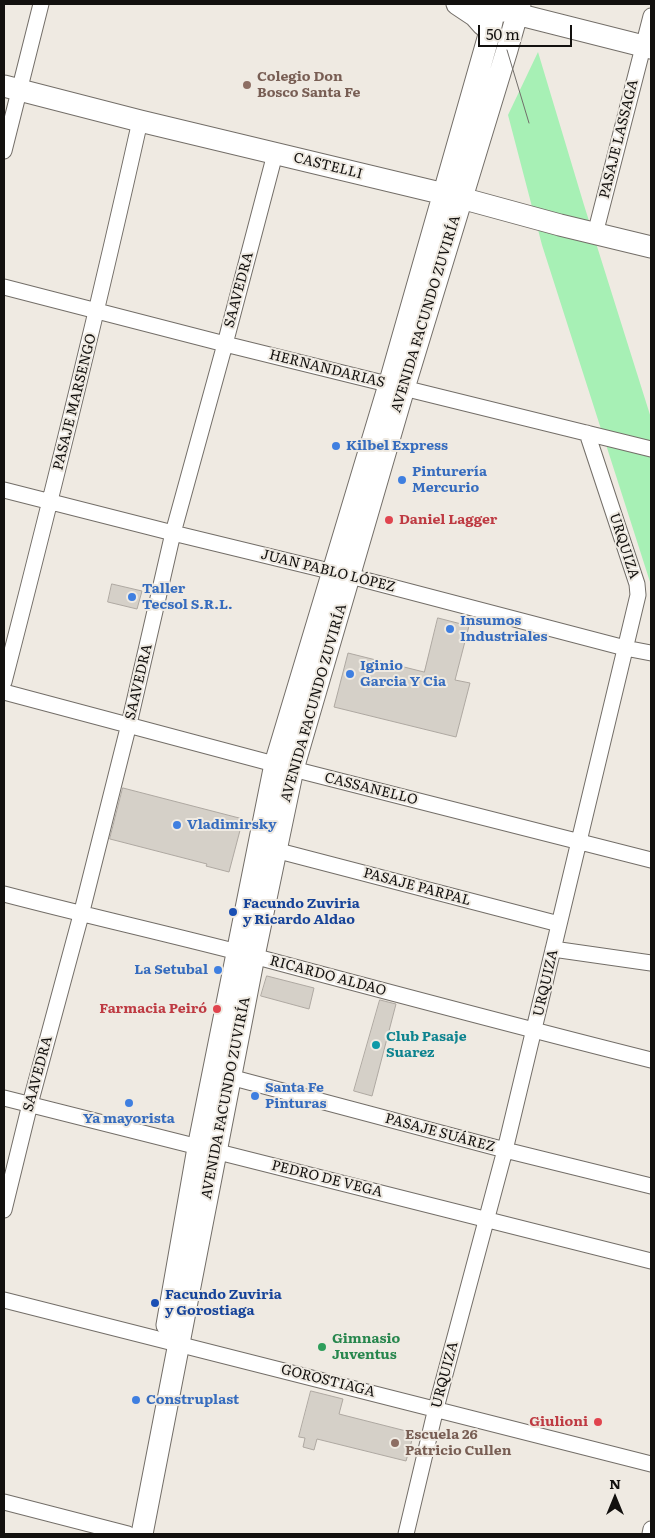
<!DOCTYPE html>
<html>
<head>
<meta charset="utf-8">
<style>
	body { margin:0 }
	#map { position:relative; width:655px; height:1538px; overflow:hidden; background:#efeae2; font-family:Literata,serif }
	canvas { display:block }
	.frame { position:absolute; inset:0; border:5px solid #13110f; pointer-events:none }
	.north { position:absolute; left:590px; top:1473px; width:50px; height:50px; -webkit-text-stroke:4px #efeae2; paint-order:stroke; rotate:0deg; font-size:14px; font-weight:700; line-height:20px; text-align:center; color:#13110f }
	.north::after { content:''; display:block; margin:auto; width:18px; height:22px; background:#13110f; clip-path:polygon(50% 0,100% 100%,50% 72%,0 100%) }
	.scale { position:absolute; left:478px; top:25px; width:94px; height:22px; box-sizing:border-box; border:2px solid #13110f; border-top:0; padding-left:6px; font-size:15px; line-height:18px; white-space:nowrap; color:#13110f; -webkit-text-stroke:4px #efeae2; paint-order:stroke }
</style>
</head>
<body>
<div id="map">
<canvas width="655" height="1538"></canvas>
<div class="frame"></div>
<div class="north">N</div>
<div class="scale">50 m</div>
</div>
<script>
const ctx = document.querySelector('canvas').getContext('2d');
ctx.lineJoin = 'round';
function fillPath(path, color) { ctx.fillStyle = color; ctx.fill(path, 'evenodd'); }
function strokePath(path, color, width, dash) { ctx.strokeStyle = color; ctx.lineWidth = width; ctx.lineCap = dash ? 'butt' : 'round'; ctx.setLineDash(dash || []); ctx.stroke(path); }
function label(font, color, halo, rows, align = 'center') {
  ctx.font = font + ' Literata,serif'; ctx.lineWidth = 4; ctx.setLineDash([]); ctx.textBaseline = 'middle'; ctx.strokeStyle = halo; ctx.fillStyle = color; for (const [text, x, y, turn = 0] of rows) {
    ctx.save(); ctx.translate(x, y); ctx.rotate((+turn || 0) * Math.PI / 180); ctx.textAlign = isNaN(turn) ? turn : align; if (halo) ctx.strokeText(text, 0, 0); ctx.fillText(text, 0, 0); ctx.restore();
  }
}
const green = new Path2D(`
	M538 52 584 205 651 418V585L542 245 508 115Z`);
const building = new Path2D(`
	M112 584 142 591 137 609 108 602Z
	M438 618 469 626 455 680 470 683 456 737 334 707 348 653 424 672Z
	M123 788 243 819 229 872 206 866 207 864 110 839Z
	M267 976 314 988 309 1009 261 996Z
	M380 1000 396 1004 372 1096 354 1091Z
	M311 1391 343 1399 339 1414 414 1433 406 1461 317 1439 314 1450 303 1447 305 1438 299 1437Z`);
const street = new Path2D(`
	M4 151 41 4
	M595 234 651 16
	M4 287 225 344 651 449
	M4 490 173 533 350 576 625 648 651 653
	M4 682C52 496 98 309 140 121
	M4 692 293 769 651 860
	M275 850 559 924
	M4 894C88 916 173 935 257 957 388 992 519 1027 651 1060
	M553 949 651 963
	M230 1077 505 1150 651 1186
	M4 1098 651 1261
	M4 1210 30 1104 81 915 129 724 173 533 225 344 275 154
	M4 1300 651 1464
	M4 1502 128 1534
	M406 1534 436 1408 505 1150 638 595 637 584 587 433
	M650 1534 651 1529`);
const secondary = new Path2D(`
	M457 4 475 16 483 25
	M477 4 651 48
	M4 86 140 121 461 198 560 225 651 247
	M167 1325 198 1148 275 764 389 385 489 35 496 4
	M142 1534 254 956 293 769 404 388 507 50 520 4`);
const tram = new Path2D(`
	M507 50 529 123`);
const markers = [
	[247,85,5,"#8d6e63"],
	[336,446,5,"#3f7fe0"],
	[402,480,5,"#3f7fe0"],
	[389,520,5,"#e0444e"],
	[132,597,5,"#3f7fe0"],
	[450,629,5,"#3f7fe0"],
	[350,674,5,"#3f7fe0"],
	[177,825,5,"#3f7fe0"],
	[233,912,5,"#1a4fb4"],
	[218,970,5,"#3f7fe0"],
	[217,1009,5,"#e0444e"],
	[376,1045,5,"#0f9aa8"],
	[255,1096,5,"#3f7fe0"],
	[129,1103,5,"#3f7fe0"],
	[155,1303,5,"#1a4fb4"],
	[322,1347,5,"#2e9e5b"],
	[136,1400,5,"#3f7fe0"],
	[598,1422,5,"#e0444e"],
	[395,1443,5,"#8d6e63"]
];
const educationNames = [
	["Colegio Don",257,77],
	["Bosco Santa Fe",257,93],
	["Escuela 26",405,1435],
	["Patricio Cullen",405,1451]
];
const streetNames = [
	["PASAJE LASSAGA",619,139,-76],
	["CASTELLI",328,166,14],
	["SAAVEDRA",239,290,-75],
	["AVENIDA FACUNDO ZUVIRÍA",426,314,-73],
	["HERNANDARIAS",327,369,14],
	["PASAJE MARSENGO",75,402,-76],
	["URQUIZA",624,546,72],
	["JUAN PABLO LÓPEZ",328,571,14],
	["SAAVEDRA",139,682,-77],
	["AVENIDA FACUNDO ZUVIRÍA",314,703,-74],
	["CASSANELLO",371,789,14],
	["PASAJE PARPAL",417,887,15],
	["RICARDO ALDAO",328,976,15],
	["URQUIZA",546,983,-77],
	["SAAVEDRA",38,1074,-75],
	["AVENIDA FACUNDO ZUVIRÍA",226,1098,-79],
	["PASAJE SUÁREZ",440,1133,15],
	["PEDRO DE VEGA",327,1179,14],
	["URQUIZA",445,1375,-75],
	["GOROSTIAGA",328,1381,14]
];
const shopNames = [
	["Kilbel Express",346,446],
	["Pinturería",412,472],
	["Mercurio",412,488],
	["Taller",142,589],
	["Tecsol S.R.L.",142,605],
	["Insumos",460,621],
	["Industriales",460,637],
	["Iginio",360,666],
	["Garcia Y Cia",360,682],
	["Vladimirsky",187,825],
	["La Setubal",208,970,"right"],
	["Santa Fe",265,1088],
	["Pinturas",265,1104],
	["Ya mayorista",129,1119,"center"],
	["Construplast",146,1400]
];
const healthNames = [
	["Daniel Lagger",399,520,"left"],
	["Farmacia Peiró",207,1009],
	["Giulioni",588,1422]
];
const transitNames = [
	["Facundo Zuviria",243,904],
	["y Ricardo Aldao",243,920],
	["Facundo Zuviria",165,1295],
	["y Gorostiaga",165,1311]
];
const cultureNames = [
	["Club Pasaje",386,1037],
	["Suarez",386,1053]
];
const leisureNames = [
	["Gimnasio",332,1339],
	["Juventus",332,1355]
];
fillPath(green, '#a7f0b5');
fillPath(building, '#d5d0c8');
strokePath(building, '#aea8a1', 1);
strokePath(street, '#736e68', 17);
strokePath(secondary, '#736e68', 23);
strokePath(street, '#fff', 15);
strokePath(secondary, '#fff', 21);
strokePath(tram, '#716e6a', 1);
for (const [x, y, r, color] of markers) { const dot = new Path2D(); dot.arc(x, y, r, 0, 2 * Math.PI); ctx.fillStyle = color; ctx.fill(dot); strokePath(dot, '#efeae2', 2); }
label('bold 14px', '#785e54', '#efeae2', educationNames, 'left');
label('14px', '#13110f', '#efeae2', streetNames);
label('bold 14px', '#366cbe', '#efeae2', shopNames, 'left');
label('bold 14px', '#be3a42', '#efeae2', healthNames, 'right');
label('bold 14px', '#164399', '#efeae2', transitNames, 'left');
label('bold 14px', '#0d838f', '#efeae2', cultureNames, 'left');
label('bold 14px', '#27864d', '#efeae2', leisureNames, 'left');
</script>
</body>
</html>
